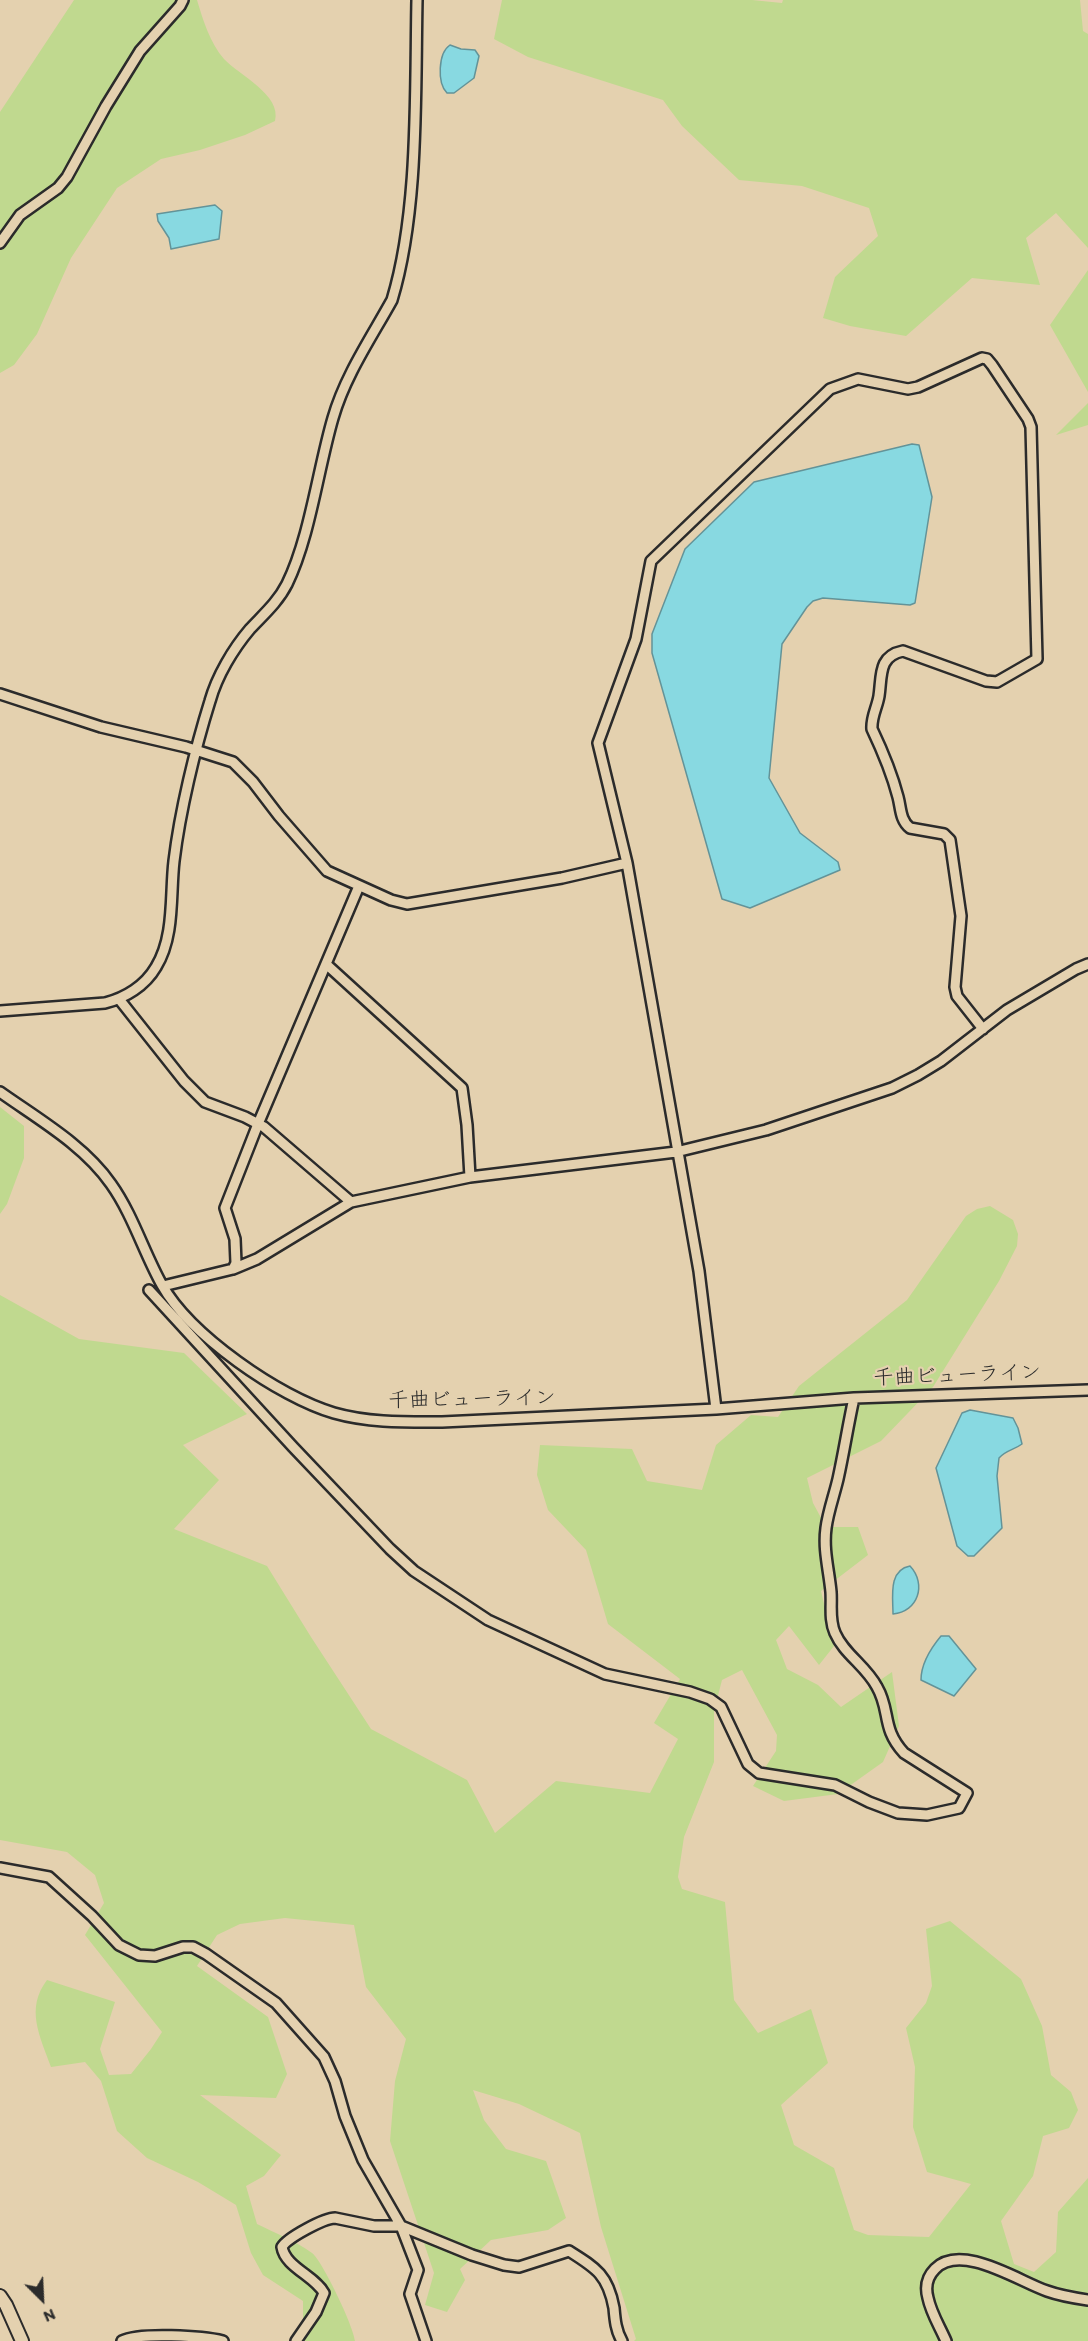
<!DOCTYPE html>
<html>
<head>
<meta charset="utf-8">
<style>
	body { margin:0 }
	#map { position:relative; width:1088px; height:2341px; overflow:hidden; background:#e4d1af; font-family:Itim,sans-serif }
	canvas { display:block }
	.north { position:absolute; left:12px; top:2269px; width:60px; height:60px; -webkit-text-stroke:4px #e4d1af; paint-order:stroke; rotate:156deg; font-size:16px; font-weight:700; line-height:24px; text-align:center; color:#2b2b2b }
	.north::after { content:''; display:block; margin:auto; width:21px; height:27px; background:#2b2b2b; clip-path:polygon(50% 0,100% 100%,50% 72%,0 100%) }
</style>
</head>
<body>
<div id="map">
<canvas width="1088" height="2341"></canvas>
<div class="north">N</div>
</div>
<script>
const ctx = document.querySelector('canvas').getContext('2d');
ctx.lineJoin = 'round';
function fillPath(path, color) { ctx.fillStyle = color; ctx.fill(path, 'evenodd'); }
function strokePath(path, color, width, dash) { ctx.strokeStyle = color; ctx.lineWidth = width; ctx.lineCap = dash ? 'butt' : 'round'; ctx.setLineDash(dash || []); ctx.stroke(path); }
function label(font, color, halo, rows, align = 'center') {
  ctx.font = font + ' Itim,"Klee One",sans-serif'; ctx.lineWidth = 4.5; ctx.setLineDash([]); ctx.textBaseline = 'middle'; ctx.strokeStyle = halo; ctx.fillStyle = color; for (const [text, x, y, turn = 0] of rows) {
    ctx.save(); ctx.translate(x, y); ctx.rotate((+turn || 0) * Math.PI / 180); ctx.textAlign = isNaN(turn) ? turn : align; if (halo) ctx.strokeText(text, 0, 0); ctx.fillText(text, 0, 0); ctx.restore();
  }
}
const green = new Path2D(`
	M74 0H197C203 20 210 43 224 59 239 75 282 95 275 121L245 135 200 150 161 159 117 188 71 258 37 334 14 365 0 373V112Z
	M502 0H752L782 3 783 0H1080L1083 31 1088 34V248L1056 213 1026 238 1040 285 972 278 906 336 850 326 823 318 835 277 878 236 869 208 802 186 739 180 682 126 663 100 528 57 494 39Z
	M1088 270V392L1050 325Z
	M1088 403V425L1056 435Z
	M0 1107 24 1126V1158L7 1204 0 1214Z
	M990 1206 1013 1220 1018 1234 1017 1246 999 1281 933 1387 881 1441 807 1478 813 1503 826 1527H858L868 1555 821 1591 834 1646 819 1665 789 1626 776 1640 787 1669 818 1685 841 1707 892 1672 899 1726 883 1762 838 1794 784 1801 753 1786 776 1751 777 1735 742 1670 722 1680 714 1711V1762L684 1837 678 1877 682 1889 725 1902 734 2000 758 2033 811 2009 828 2063 781 2105 794 2145 834 2168 854 2230 868 2235 929 2237 971 2184 927 2172 913 2127 915 2067 906 2028 926 2003 932 1986 926 1929 950 1921 1021 1979 1042 2026 1051 2075 1071 2092 1078 2110 1069 2128 1043 2136 1033 2176 1001 2221 1014 2264 1034 2272 1056 2252 1058 2212 1088 2178V2341H634L636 2339 601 2227 580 2133 519 2104 473 2090 484 2120 506 2149 546 2161 566 2218 548 2230 491 2240 460 2269 465 2280 447 2312 425 2305 434 2273 390 2141 395 2081 406 2039 366 1987 354 1925 285 1918 240 1924 217 1935 197 1966 268 2017 287 2074 276 2098 200 2095 281 2155 264 2176 246 2186 257 2224C275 2233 296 2241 312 2253 322 2260 354 2327 355 2341H303V2301L263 2275 251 2253 236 2205 198 2182 147 2158 117 2131 101 2081 85 2062 51 2067C40 2036 25 2009 47 1980L115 2002 100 2049 109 2075 131 2074 151 2049 162 2032 85 1935 104 1903 95 1875 67 1852 0 1840V1295L79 1339 184 1353 247 1414 183 1445 219 1480 174 1529 267 1566 311 1637 371 1729 467 1780 495 1833 556 1781 650 1793 678 1739 654 1723 680 1679 608 1624 586 1550 548 1510 537 1475 540 1445 632 1449 647 1481 702 1490 716 1445 751 1415 778 1417 799 1386 907 1300 966 1216 977 1209Z`);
const water = new Path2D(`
	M450 45 461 49 475 50 479 56 474 78 454 93H447C437 83 438 53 450 45Z
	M215 205 222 211 219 239 171 249 169 238 158 221 157 214Z
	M912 444 919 445 932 497 915 603 910 605 823 598 813 601 807 607 782 644 769 778 800 833 838 862 840 870 750 908 722 899 652 653V634L685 549 754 482Z
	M970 1410 1013 1418 1018 1428 1022 1444C1014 1450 1006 1450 999 1458L997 1476 1002 1528 974 1556H968L957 1546 936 1468 962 1413Z
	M910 1566C927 1584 918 1612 893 1614 893 1597 888 1570 910 1566Z
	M941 1636H949L976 1669 954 1696 921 1680C921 1664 931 1648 941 1636Z`);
const minor = new Path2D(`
	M0 243 20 215 58 188 67 177 106 106 140 51 180 6 183 0
	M0 694 101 727 186 747 233 762 253 782 279 816 327 871 391 900 407 904 562 878 627 863
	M326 964 462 1088 467 1125 470 1177
	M119 999 184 1081 205 1102 245 1117 264 1127 351 1202
	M0 1011 105 1003C125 998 145 986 156 967 175 936 170 895 174 861 180 811 195 749 210 701 217 676 233 649 250 629 263 615 278 602 287 584 310 537 318 469 333 418 345 376 371 338 392 300 419 211 415 94 417 0
	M0 1092C38 1119 84 1145 111 1184 133 1215 144 1253 162 1285 190 1335 279 1397 334 1413 369 1423 406 1422 442 1422L716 1409 854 1398 1088 1390
	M233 1269 236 1263 235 1239 225 1208 258 1124 359 886
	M163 1286 233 1269 257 1259 351 1202 470 1177 676 1152 766 1130 892 1088 918 1075 941 1061 1007 1010 1076 969 1088 964
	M149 1290 293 1447 390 1549 414 1571 488 1620 605 1674 690 1692 710 1699 721 1707 748 1764 759 1773 835 1785 869 1802 898 1813 927 1815 959 1808 967 1793 904 1753C881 1728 891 1711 877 1687 866 1666 844 1654 835 1633 829 1620 832 1605 831 1592 829 1570 823 1550 826 1528 828 1512 834 1496 838 1479 844 1452 848 1425 854 1398
	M716 1409 699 1271 627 863 598 743 636 639 651 561 830 389 858 379 908 389 918 387 982 358 987 359 992 365 1028 419 1031 427 1037 659 997 682 986 681 903 651C878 656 882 676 879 696 877 708 871 717 872 729 882 750 892 774 898 797 901 808 900 820 910 828L944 834 950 840 961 916 955 987 957 996 983 1029
	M0 1868 49 1877 92 1916 119 1945 139 1955 155 1956 183 1947H193L206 1954 276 2003 324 2057 335 2081 345 2116 363 2160 401 2226 418 2270 410 2294 426 2341
	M122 2341C139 2332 203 2336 223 2341
	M296 2341 316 2312 324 2293C315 2276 285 2267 282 2247 287 2238 324 2218 335 2218L374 2226H401L472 2255 504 2265 519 2267 569 2251C596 2268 608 2275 614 2308 615 2320 616 2331 622 2341
	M946 2341C940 2327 931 2313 928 2298 925 2287 927 2277 935 2269 961 2242 1020 2282 1047 2291 1061 2296 1074 2298 1088 2300`);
const major = new Path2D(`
	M0 2296 6 2305 22 2341`);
const streetNames = [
	["千曲ビューライン",957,1376,-2],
	["千曲ビューライン",472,1400,-1]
];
fillPath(green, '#c0d98f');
fillPath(water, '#88d9e1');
strokePath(water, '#639398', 1.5);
strokePath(minor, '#2b2b2b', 14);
strokePath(major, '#2b2b2b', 16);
strokePath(minor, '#e4d1af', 9);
strokePath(major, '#e4d1af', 12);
label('21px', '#2b2b2b', '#e4d1af', streetNames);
</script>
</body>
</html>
